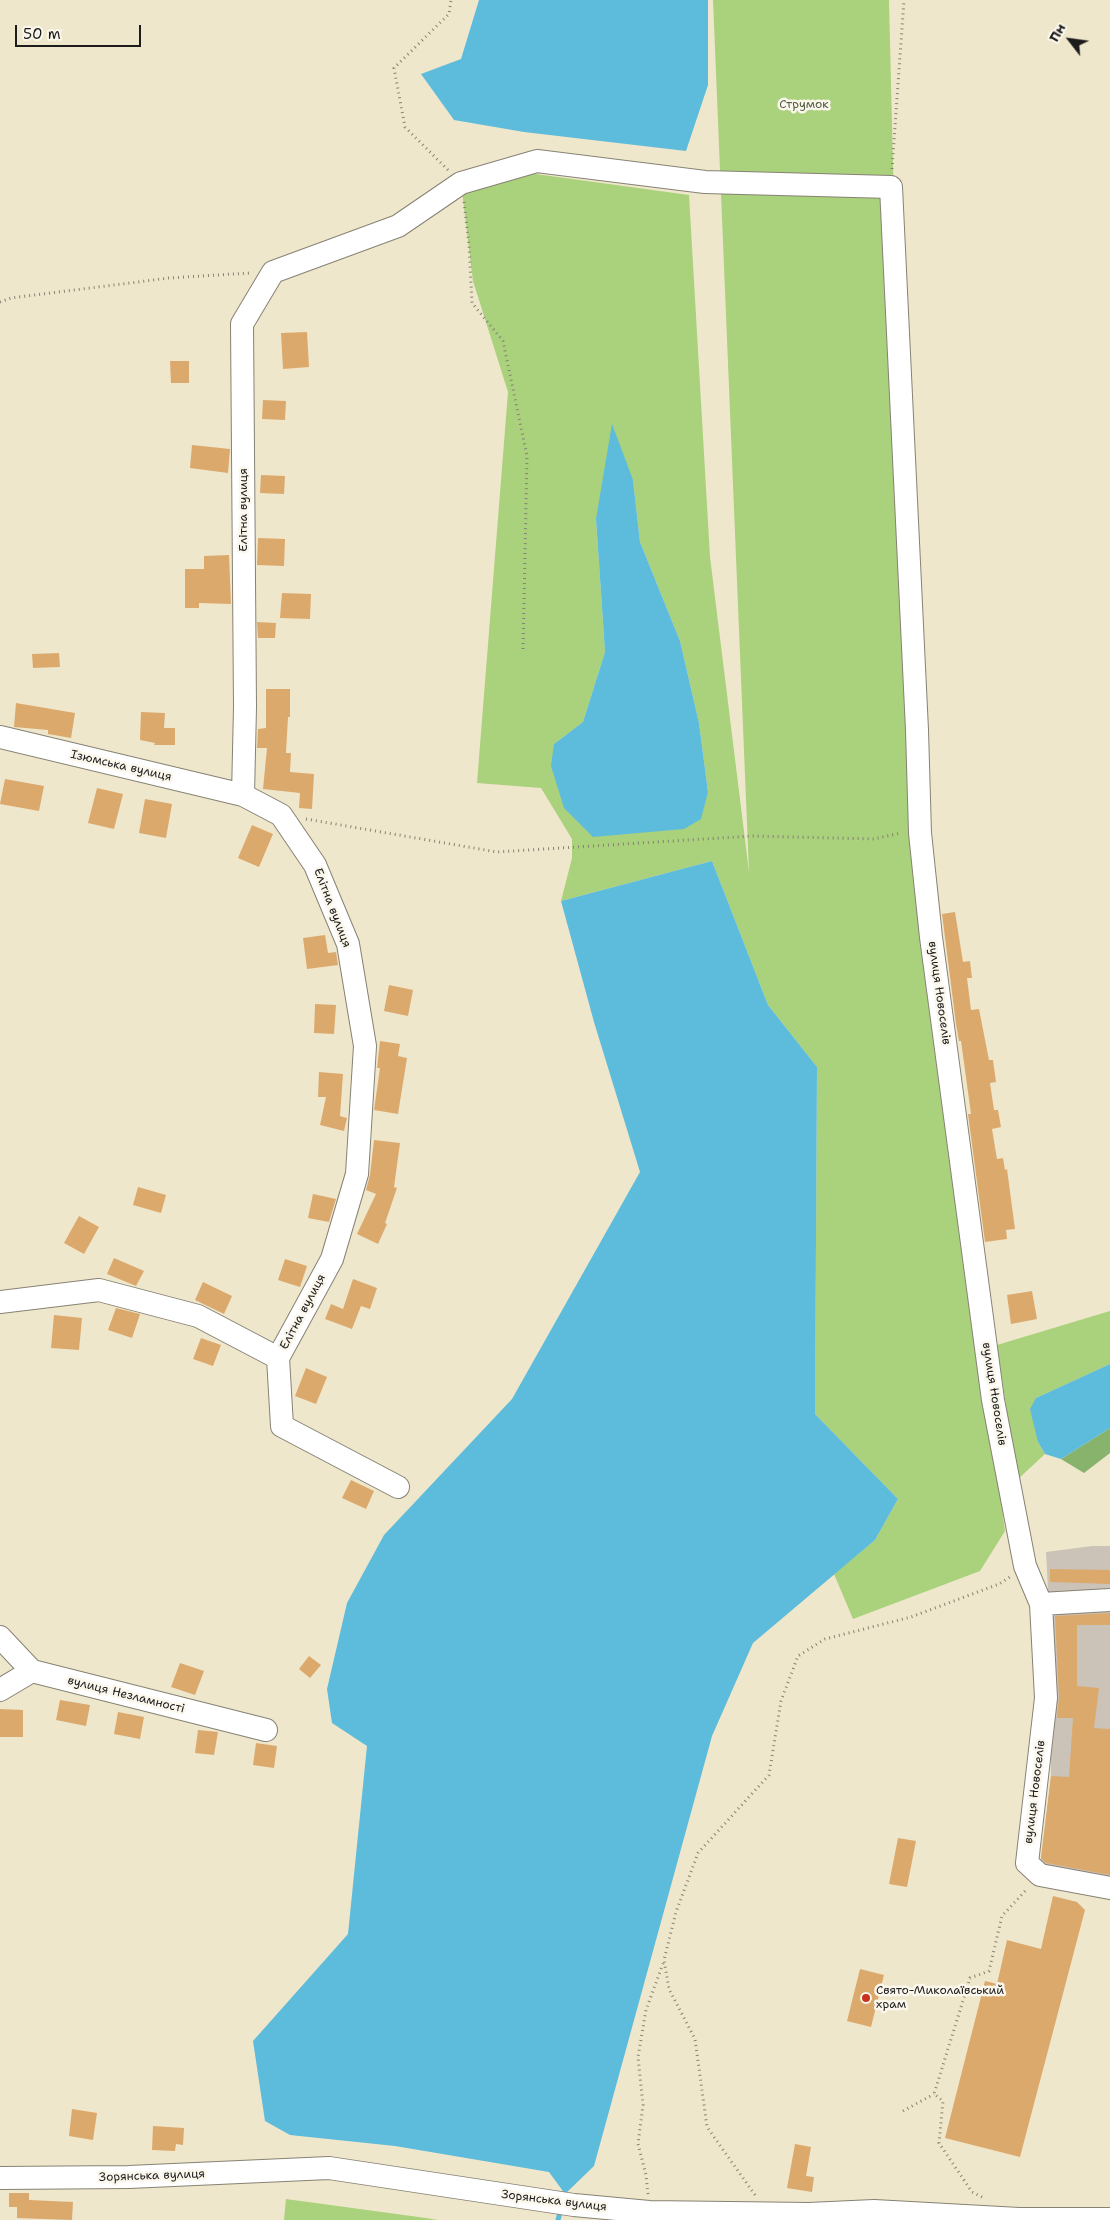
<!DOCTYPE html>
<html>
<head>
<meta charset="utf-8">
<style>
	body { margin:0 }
	#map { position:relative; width:1110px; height:2220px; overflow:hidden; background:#efe7cb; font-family:"Shantell Sans",sans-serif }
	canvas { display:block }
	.north { position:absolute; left:1045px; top:15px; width:50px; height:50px; -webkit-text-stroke:4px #fbf7ec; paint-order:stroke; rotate:300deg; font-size:14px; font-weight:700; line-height:20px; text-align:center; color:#1c1c1c }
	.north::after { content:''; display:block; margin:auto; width:18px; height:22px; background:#1c1c1c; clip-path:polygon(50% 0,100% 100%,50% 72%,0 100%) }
	.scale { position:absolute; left:15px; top:25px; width:126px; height:22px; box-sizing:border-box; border:2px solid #1c1c1c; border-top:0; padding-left:6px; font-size:15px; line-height:18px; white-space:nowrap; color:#1c1c1c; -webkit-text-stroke:4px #fbf7ec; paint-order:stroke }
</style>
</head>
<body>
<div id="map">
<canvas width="1110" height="2220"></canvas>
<div class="north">Пн</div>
<div class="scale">50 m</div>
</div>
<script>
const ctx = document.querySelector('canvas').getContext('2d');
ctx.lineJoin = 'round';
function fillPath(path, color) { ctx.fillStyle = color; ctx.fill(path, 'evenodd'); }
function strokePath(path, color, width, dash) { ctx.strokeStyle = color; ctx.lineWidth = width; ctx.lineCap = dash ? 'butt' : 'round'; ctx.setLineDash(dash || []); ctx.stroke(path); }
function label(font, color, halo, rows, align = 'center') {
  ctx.font = font + ' "Shantell Sans",sans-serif'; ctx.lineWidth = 5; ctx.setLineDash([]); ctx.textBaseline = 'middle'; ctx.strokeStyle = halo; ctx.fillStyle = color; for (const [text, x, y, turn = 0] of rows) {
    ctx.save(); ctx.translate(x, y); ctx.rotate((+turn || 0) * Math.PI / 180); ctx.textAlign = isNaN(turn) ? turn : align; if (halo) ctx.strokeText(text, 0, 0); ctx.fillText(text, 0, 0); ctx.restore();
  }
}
const industrial = new Path2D(`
	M1092 1546H1110V1883L1040 1866 1051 1776 1049 1608 1046 1552Z`);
const green = new Path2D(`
	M713 0H889L909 831 1005 1531 980 1571 853 1619 834 1574 875 1540 898 1499 815 1414 817 1067 768 1005 712 861 561 901 572 858V839L541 788 477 783 508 392 473 281 461 183 521 172 689 195 710 557 749 872ZM633 480 640 542 680 641 699 723 708 792 554 744 583 722 605 652 596 519Z
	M1110 1311V1364L1036 1398 1038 1442 1045 1454 1017 1480 997 1345Z
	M286 2199 426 2218 438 2220H284Z`);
const forest = new Path2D(`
	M1110 1428V1453L1084 1473 1061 1459Z`);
const water = new Path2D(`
	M479 0H708V85L686 151 524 132 454 120 421 74 461 59Z
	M612 424 633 480 640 542 680 641 699 723 708 792 701 819 684 829 593 837 564 808 551 766 554 744 583 722 605 652 596 519Z
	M712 861 768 1005 817 1067 815 1414 898 1499 875 1540 753 1643 712 1736 594 2166 565 2194 549 2172 395 2146 290 2135 265 2121 253 2041 348 1934 367 1746 332 1723 327 1689 347 1603 384 1535 512 1399 640 1172 594 1022 561 901Z
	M1110 1364V1428L1061 1459 1045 1454 1038 1442 1030 1409 1036 1398Z`);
const stream = new Path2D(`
	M558 2220 561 2209`);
const building = new Path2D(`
	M307 332 309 367 283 369 281 333Z
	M170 361H189V383H171Z
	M263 400 286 401 285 420 262 419Z
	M192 445 230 449 228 473 190 468Z
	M261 475 285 476 284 494 260 493Z
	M258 538 285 539 284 566 257 565Z
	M229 555 231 604 199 603V608H185V569H204V556Z
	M282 593 311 594 310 619 280 618Z
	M257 622 276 623 275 638H258Z
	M59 653 60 667 33 668 32 654Z
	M266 689H290V717H288L286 753H291L290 772 314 774 312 809 299 808 300 793 263 789 267 748H257L258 729 266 728Z
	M16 703 75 713 71 738 48 734V730L14 727Z
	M141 712 165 713 164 728H175V745H154L155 743 140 740Z
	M5 779 44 786 39 811 0 804Z
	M97 788 123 794 114 829 88 823Z
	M145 799 172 804 166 838 139 833Z
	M252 825 273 834 259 867 238 858Z
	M955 912 963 962 970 961 972 978H967L971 1010 979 1009 989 1060H993L996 1082 990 1083 994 1110H998L1001 1127 992 1129 997 1159 1003 1158 1005 1170 1007 1169 1015 1229 1006 1230 1007 1239 985 1242 968 1114H971L961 1041H959L956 1024 942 914Z
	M325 935 328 953 336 952 338 965 307 969 303 938Z
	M389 985 413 990 408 1016 384 1011Z
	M315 1004 336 1005 334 1034 314 1033Z
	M380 1041 400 1044 398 1056 407 1058 398 1114 374 1110 380 1068H377Z
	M319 1072 343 1074 340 1116 347 1118 344 1131 320 1125 326 1097H318Z
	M374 1140 400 1143 394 1187 397 1188 385 1223 387 1224 378 1244 357 1234 376 1194 366 1190 370 1175Z
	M138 1187 166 1195 161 1213 133 1205Z
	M313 1194 336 1199 329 1222 308 1218Z
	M79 1216 99 1227 84 1254 64 1243Z
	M114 1258 144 1271 136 1286 107 1274Z
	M285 1259 307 1266 300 1287 278 1280Z
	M353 1279 377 1288 370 1309 361 1306 352 1329 325 1319 331 1304 343 1309Z
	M203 1282 232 1296 224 1314 195 1300Z
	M1032 1291 1037 1319 1011 1324 1007 1295Z
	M116 1308 140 1314 132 1338 108 1330Z
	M54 1315 82 1318 79 1350 51 1348Z
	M201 1338 221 1345 213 1366 193 1359Z
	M306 1368 327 1377 316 1404 295 1396Z
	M351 1480 374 1491 366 1509 342 1498Z
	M1050 1569 1110 1570V1584L1050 1582Z
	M1110 1613V1625H1077V1686L1099 1688 1094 1728 1110 1729V1875L1046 1863 1041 1858 1051 1776 1069 1777 1073 1718H1057L1059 1697 1055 1616Z
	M309 1656 321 1665 310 1678 299 1669Z
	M180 1663 204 1671 195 1695 171 1687Z
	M60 1700 90 1705 86 1726 56 1720Z
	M0 1709 23 1710V1737H0Z
	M118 1712 144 1717 140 1739 114 1734Z
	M198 1730 218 1732 214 1755 195 1753Z
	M256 1743 277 1746 274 1768 253 1765Z
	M898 1838 916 1841 907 1887 889 1884Z
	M1053 1896 1077 1902 1085 1910 1020 2157 945 2138 985 1981 997 1984 1007 1940 1041 1949Z
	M860 1969 884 1975 871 2027 847 2021Z
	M72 2109 97 2113 93 2140 69 2136Z
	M153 2126 184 2128 183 2145 176 2144 175 2151 152 2150Z
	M795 2144 811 2147 806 2176 814 2177 812 2192 787 2188Z
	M9 2193H29V2200L73 2202 72 2220 17 2218V2207H9Z`);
const path = new Path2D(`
	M892 169 904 0
	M448 170 405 127 394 68 449 14 451 0
	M464 202 469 245 472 303 503 341 527 456 523 652
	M0 302 11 298 169 278 250 273
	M306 819 497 852 752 836 874 839 901 833
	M903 2111 934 2094
	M648 2194 646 2175 638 2144 643 2105 638 2057 646 2010 664 1961
	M755 2195 707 2127 695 2039 669 1989 664 1960 676 1912 698 1853 769 1775 781 1701 798 1656 825 1639 911 1617 999 1584 1010 1577
	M982 2197 972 2192 939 2143 943 2101 934 2094 970 1978 989 1971 1002 1916 1027 1889`);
const minor = new Path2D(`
	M0 737 243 795 281 815 315 865 348 944 365 1046 357 1174 332 1259 278 1358 282 1426 398 1487
	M243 795 245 707 242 324 273 272 398 226 461 183 537 161 705 182 891 187 917 730 920 833 931 937 993 1400 1025 1566 1041 1604 1046 1698 1027 1863 1040 1875 1110 1888
	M0 1302 99 1290 198 1316 278 1358
	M1041 1604 1110 1600
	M0 1637 32 1671 266 1730
	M0 1690 32 1671
	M0 2178 129 2177 329 2168 574 2205 649 2212 809 2214 874 2211 1019 2219H1110`);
const markers = [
	[866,1998,5,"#c8321e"]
];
const parkNames = [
	["Струмок",804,105]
];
const streetNames = [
	["Елітна вулиця",244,510,-90],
	["Ізюмська вулиця",121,766,13],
	["Елітна вулиця",332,908,69],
	["вулиця Новоселів",939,993,82],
	["Елітна вулиця",303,1312,-62],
	["вулиця Новоселів",994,1394,81],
	["вулиця Незламності",126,1695,14],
	["вулиця Новоселів",1035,1792,-83],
	["Зорянська вулиця",152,2176,-2],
	["Зорянська вулиця",554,2201,7]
];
const poiNames = [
	["Свято-Миколаївський",876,1991],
	["храм",876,2005]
];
fillPath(industrial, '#cbc3b8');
fillPath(green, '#aad17c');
fillPath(forest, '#87b36c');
fillPath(water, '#5dbbdb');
strokePath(stream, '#5dbbdb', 5);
fillPath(building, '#dca96d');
strokePath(minor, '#868274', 24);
strokePath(path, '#868274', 3, [1, 4]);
strokePath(minor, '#fff', 22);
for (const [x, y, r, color] of markers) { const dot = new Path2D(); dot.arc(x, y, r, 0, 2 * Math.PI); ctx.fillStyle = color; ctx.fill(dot); strokePath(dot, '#fbf7ec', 2); }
label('12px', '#4e5b3e', '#fbf7ec', parkNames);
label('12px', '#1c1c1c', '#fbf7ec', streetNames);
label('12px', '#1c1c1c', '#fbf7ec', poiNames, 'left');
</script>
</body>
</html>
